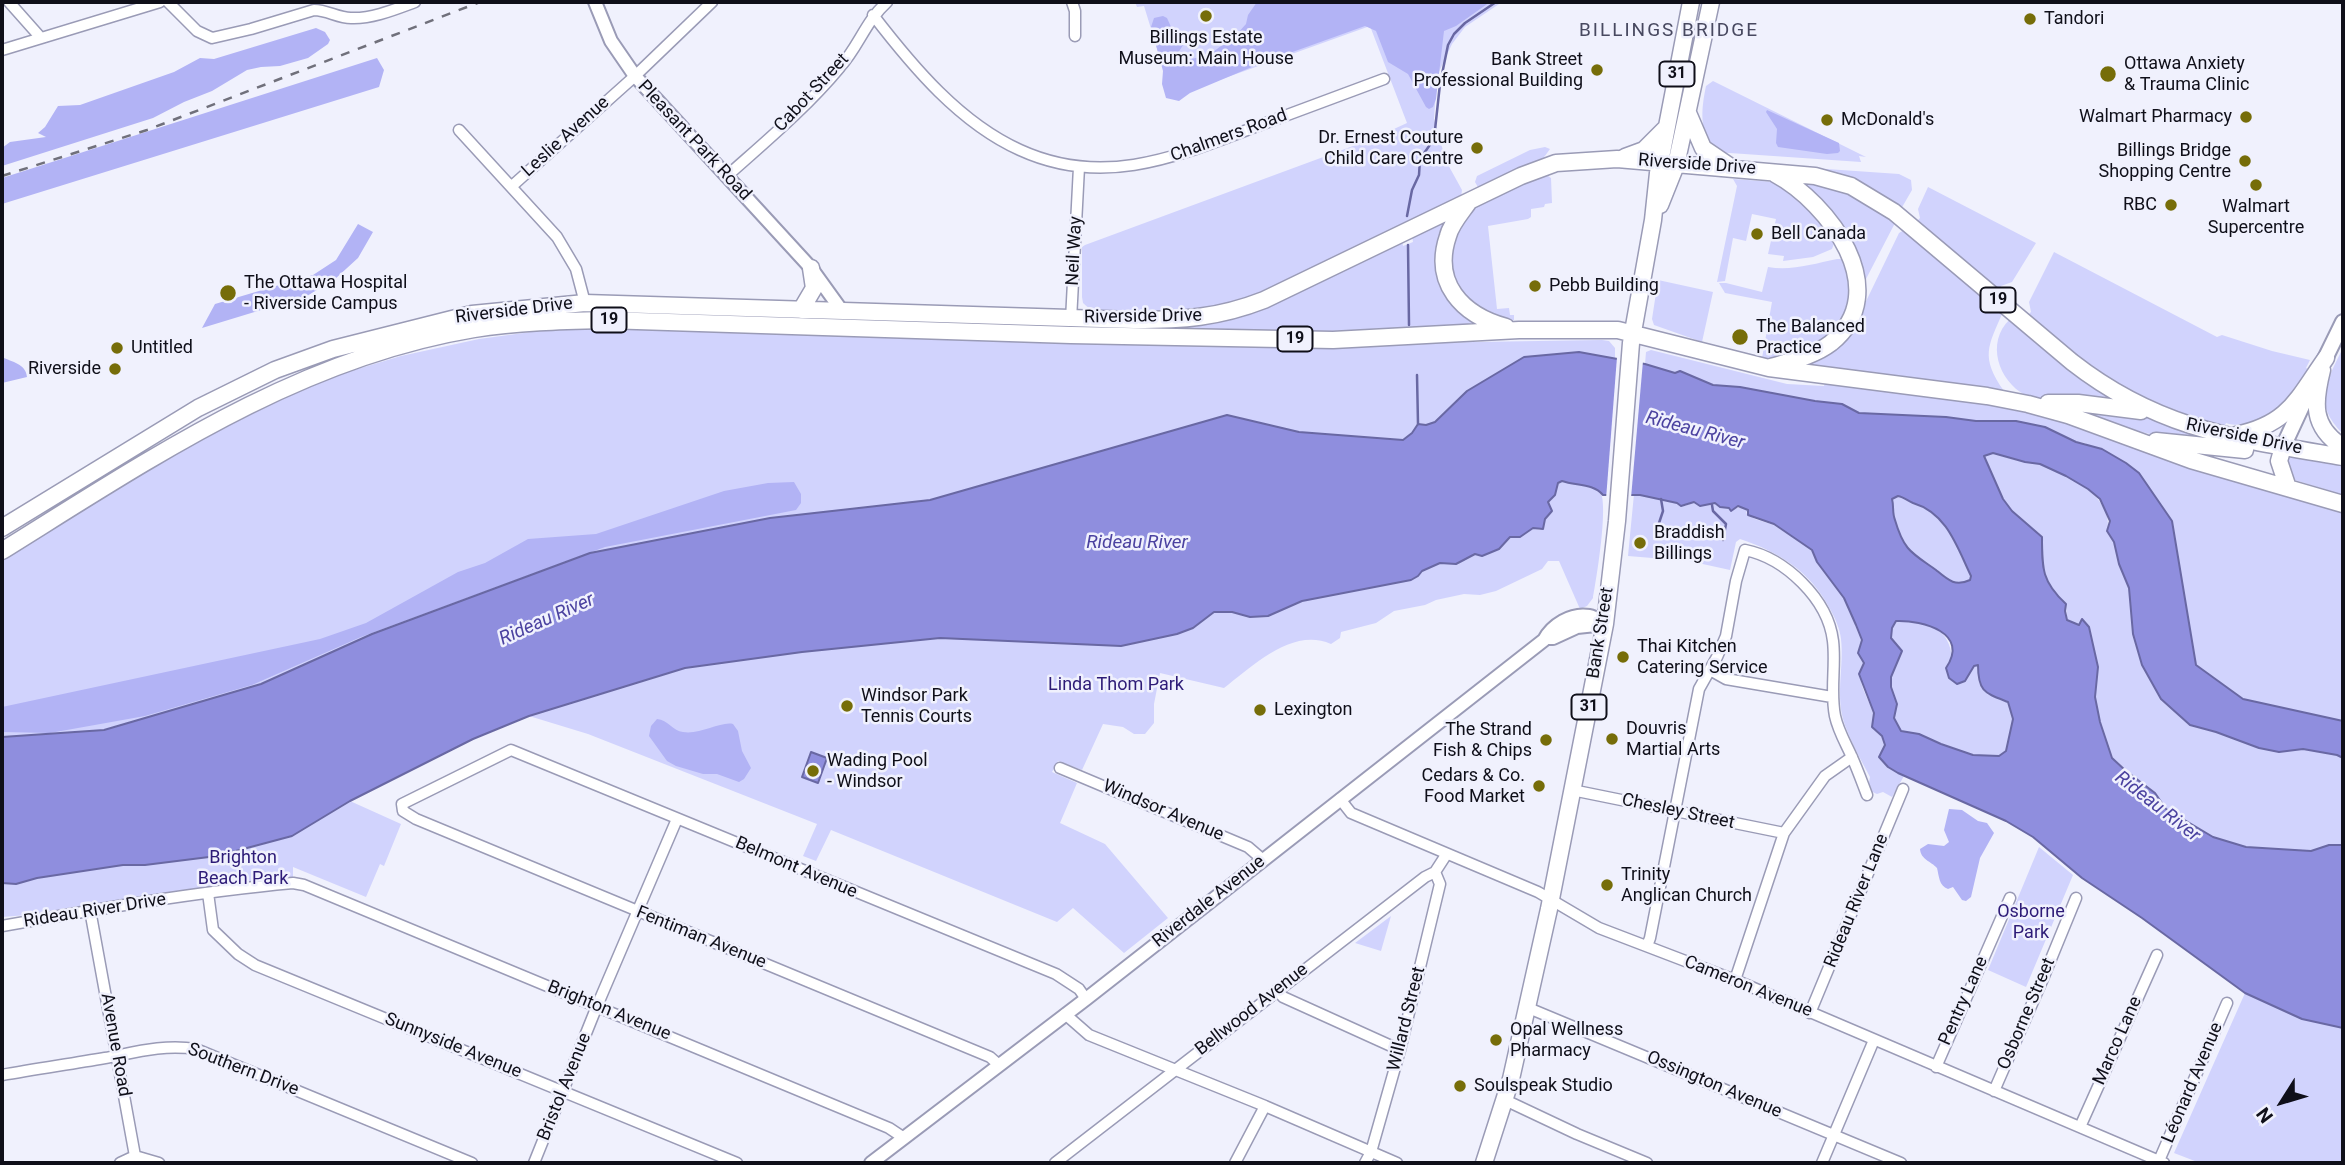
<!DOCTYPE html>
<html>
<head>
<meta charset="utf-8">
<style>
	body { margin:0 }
	#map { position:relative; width:2345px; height:1165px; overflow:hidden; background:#f0f1fd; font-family:Roboto,sans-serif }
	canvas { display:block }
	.frame { position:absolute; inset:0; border:4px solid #0f0f19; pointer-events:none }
	.north { position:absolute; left:2247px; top:1067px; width:70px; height:70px; -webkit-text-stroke:5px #f0f1fd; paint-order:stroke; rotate:233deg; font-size:19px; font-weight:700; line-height:28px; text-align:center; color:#0f0f19 }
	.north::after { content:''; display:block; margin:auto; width:24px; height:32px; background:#0f0f19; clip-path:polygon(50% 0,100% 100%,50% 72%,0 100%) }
</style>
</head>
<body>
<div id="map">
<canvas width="2345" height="1165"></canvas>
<div class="frame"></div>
<div class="north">N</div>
</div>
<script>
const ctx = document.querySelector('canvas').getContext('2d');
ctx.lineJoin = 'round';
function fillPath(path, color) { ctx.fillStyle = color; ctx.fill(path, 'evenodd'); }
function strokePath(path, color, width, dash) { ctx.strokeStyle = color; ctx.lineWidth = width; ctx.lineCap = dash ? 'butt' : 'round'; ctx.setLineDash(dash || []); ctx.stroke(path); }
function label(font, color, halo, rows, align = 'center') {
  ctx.font = font + ' Roboto,sans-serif'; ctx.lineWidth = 5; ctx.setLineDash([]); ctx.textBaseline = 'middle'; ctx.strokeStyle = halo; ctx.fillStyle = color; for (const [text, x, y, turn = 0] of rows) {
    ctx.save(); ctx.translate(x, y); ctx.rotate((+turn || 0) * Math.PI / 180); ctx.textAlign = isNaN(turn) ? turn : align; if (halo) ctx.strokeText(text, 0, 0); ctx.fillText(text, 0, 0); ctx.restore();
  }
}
const green = new Path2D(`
	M1135 2H1502L1465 27 1452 44 1437 76 1434 119 1446 161 1462 190 1461 198 1240 303 1177 314 1092 311 1083 303 1082 297V247L1085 245 1372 139 1407 123 1370 26 1172 97 1144 6 1137 7Z
	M1713 81 1866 157 1859 156 1861 162 1715 152C1699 132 1701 110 1706 86Z
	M1545 147 1550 149 1542 160 1479 189 1475 182 1477 176 1530 150Z
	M1812 168 1899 174 1911 180 1912 190 1901 209Z
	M1544 173 1551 178 1552 203 1545 204 1544 207 1531 209V217L1528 219 1488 226 1497 309 1509 308 1510 315H1514V320L1503 322 1458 295 1448 250 1450 240 1471 209Z
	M1798 178 1817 181 1867 200 1895 223 1866 279 1863 278Z
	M1733 179 1776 182 1797 191 1835 241 1832 249 1813 257 1783 261 1784 256 1768 254 1776 219 1752 214 1746 241 1733 238 1725 281 1717 282 1737 186Z
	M1928 187 2036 243 2012 282 2001 286 2000 290 1993 288 1917 221 1920 218 1918 209Z
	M1444 222 1439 269 1492 328 1351 333 1087 327V325L1173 327 1402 241 1403 246 1413 242 1412 236Z
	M1904 230 2003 312C1988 346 1980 357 2004 391L2003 393 1800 366 1856 322 1899 233Z
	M2054 252 2217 337 2222 335 2272 351 2310 360 2306 368 2308 369C2303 380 2298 396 2289 404 2273 417 2247 430 2226 423L2224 428C2193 421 2161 410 2132 395 2094 375 2060 343 2028 315L2031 312 2029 302Z
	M1837 259H1843L1848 264 1852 293 1842 323 1813 348 1769 359 1762 358 1772 302 1725 293 1719 283H1726L1762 292 1768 267C1791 271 1813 264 1837 259Z
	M1658 280 1713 292 1702 342 1654 325 1652 319Z
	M2010 319 2021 327 2211 438 2210 441 2154 435 2134 430 2025 395C1999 381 1985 343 2010 319Z
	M629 327 1347 344 1602 340 1609 341 1615 348V360L1579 352 1467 391 1435 422 1426 425 1418 424 1412 433 1403 440 1299 432 1227 415 930 500 770 518 590 553 372 634 261 684 104 730 2 737V560L226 423 331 377 401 356 479 339 553 329Z
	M2343 348V434C2312 403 2326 382 2343 348Z
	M1651 350 1787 384 1824 386 1825 383 2028 409 2343 504V721L2243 699 2196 665 2172 521 2085 443 2076 442 2045 427 2016 421H1976L1946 417 1859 413 1842 404 1815 401 1740 387 1712 385 1681 371 1675 373 1645 364 1646 352Z
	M1993 453C2003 456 2014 460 2024 462 2029 463 2035 462 2040 464 2066 472 2116 499 2107 531L2114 542 2119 564 2129 588 2133 634 2161 699 2190 725 2216 732 2259 748 2279 752 2303 749 2337 755 2343 758V845H2329L2311 851 2246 847 2213 837 2166 809 2155 793 2126 771 2112 758 2100 722 2095 697 2098 666 2082 620 2079 625 2067 620 2066 604C2042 582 2042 569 2042 537L2012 511 2003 499 1984 456Z
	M2287 455 2343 464V495L2295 480 2287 467Z
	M1562 481C1573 483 1591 483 1599 490 1610 499 1596 582 1593 598L1587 606 1580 609 1559 561H1548L1542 569 1496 591 1480 595 1464 594 1436 600 1425 605 1394 611 1376 623 1341 632 1340 638 1331 644C1292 627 1253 666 1224 688L1160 673 1154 704V723L1145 734H1134L1123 727 1103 724 1082 770 1058 761 1052 772 1077 783 1060 823 1105 844 1168 918 1124 953 1073 908 1057 922 831 830 816 861 803 856 817 824 588 734 529 716 685 668 802 652 940 638 1121 646 1177 634 1193 628 1214 612H1232L1250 617 1268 616 1302 601 1422 571 1440 563 1456 564 1476 554 1482 556 1499 549 1510 537H1520L1533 528 1540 530 1545 519 1550 514 1548 503 1555 495 1558 483Z
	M1634 494 1663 499 1685 506 1694 502C1701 503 1707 502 1713 503 1719 504 1724 508 1731 508 1739 508 1741 507 1748 510L1746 513 1755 519 1774 525 1812 550 1817 562 1844 598 1856 625 1862 640 1859 650 1864 663C1854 679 1868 697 1873 712 1875 717 1874 724 1875 730L1882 736 1885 745 1881 753 1888 767 1904 776 1892 797 1883 792 1877 794 1870 791 1868 787 1870 777C1861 760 1848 737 1843 719 1836 691 1844 666 1841 639 1840 629 1835 618 1830 609 1811 572 1779 552 1740 539L1736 542 1730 570 1689 561 1628 556Z
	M1898 496C1904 497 1908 501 1913 503 1947 513 1957 547 1971 576V580C1955 587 1948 580 1936 571 1911 553 1905 551 1895 520 1892 513 1894 507 1892 499Z
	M1896 621C1925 620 1950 626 1952 659L1978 665C1977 692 1985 693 2008 702L2013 719 2006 751 2000 756 1973 755 1941 744 1919 734 1901 731 1894 718 1897 704 1891 687V677L1896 667 1891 638 1892 628Z
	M350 801 401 824 384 866 380 864 366 897 293 867V883L90 910 2 917V883L16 884 37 878 123 865H145L238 849 292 836Z
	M2039 847 2073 875 2026 987 1988 970Z
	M1391 916 1381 951 1355 943Z
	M2245 993 2302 1019 2343 1028V1163H2200L2174 1153Z`);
const forest = new Path2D(`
	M1257 2H1490L1456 26 1444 31 1436 99 1433 107 1429 109 1426 107 1408 74 1388 62 1376 31 1365 26 1259 64 1190 93 1179 101 1166 98 1162 84 1163 71 1151 27 1154 18 1163 16 1167 18 1172 29 1185 42 1178 53V62L1209 55 1237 34 1246 24 1248 15Z
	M316 28 325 32 330 40 328 44 308 58 280 66 261 67 247 70 212 91 184 102 153 118 2 166V148L10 142 46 137 38 133 45 127 58 106 80 105 174 72 200 58 214 59Z
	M377 58 384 70 379 87 2 204V178Z
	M1767 110 1839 143 1840 151 1838 153 1827 154 1778 147 1776 143 1777 129 1766 112Z
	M358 224 373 232 358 258 335 279 307 296 202 328 215 304 313 275 336 260Z
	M2 357C12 362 26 364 27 377L2 383Z
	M794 482 801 494V503L796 510 605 547 361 637 252 685 145 716 50 733 2 732V707L320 639 366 623 458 572 485 563 528 539 596 534 724 491 768 483Z
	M657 719C668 720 673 731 683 732 700 735 721 721 733 724L738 731 742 751 751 768 744 779 739 782 717 774H703L676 766 667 761 649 736 651 726Z
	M1949 809 1962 810 1978 821 1987 823 1994 833 1980 858 1971 897 1966 901 1962 900 1953 887 1948 889C1939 886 1939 876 1937 868 1931 861 1921 860 1920 849L1928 844 1944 846 1949 842 1944 830Z`);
const water = new Path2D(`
	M1579 352 1645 364 1675 373 1680 371 1713 385 1740 387 1815 401 1842 404 1859 413 1946 417 1976 421H2016L2045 427 2076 442 2102 449 2126 463 2139 473 2172 521 2196 665 2243 699 2343 721V758L2337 755 2303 749 2279 752 2259 748 2216 732 2190 725 2161 699 2142 665 2133 634 2129 588 2119 564 2114 542 2107 531 2110 521 2100 499 2088 489 2066 476 2040 464 2025 462 1993 453 1984 456 2003 499 2012 511 2042 537C2042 569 2042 582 2066 604L2065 611 2067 620 2079 625 2082 619 2089 627 2098 667 2095 697 2100 722 2112 758 2126 771 2155 793 2166 809 2213 837 2246 847 2311 851 2329 845H2343V1028L2302 1019 2245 993 2142 918 2082 878 2033 837 2006 821 1898 773 1888 767 1879 757 1885 745 1882 736 1872 727 1874 713 1859 674 1864 663 1858 653 1862 640 1856 625 1844 598 1817 562 1812 550 1774 524 1748 515V510L1738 506 1731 511 1729 508 1720 507 1715 503 1700 506 1694 502 1681 506 1677 503 1640 495H1603C1593 483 1576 486 1562 481L1558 483 1555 495 1548 502 1552 511 1545 519 1543 529 1533 528 1520 537H1510L1499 549 1482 556 1475 554 1456 564 1440 563 1422 571 1418 576 1411 580 1302 601 1268 616 1250 617 1232 612H1214L1193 628 1177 634 1121 646 940 638 802 652 685 668 529 716 473 739 350 801 292 836 217 856 145 865H123L37 878 16 884 2 883V737L104 730 261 684 372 634 590 553 770 518 930 500 1227 415 1299 432 1403 440 1412 433 1418 424 1426 425 1435 422 1467 391 1524 357ZM1898 496C1904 497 1908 501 1913 503 1947 513 1957 547 1971 576L1970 580C1955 587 1948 580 1936 570 1912 553 1904 551 1895 520 1892 513 1894 506 1892 499ZM1896 621C1923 620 1970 633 1946 668L1949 678 1957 684 1965 681 1974 666 1978 665C1978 692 1985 693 2008 702L2013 719 2006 751 1999 756 1973 755 1941 744 1919 734 1901 731 1894 718 1897 704 1891 687V677L1902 651 1891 638 1892 628Z
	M811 752 827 758 818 783 802 777Z`);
const pier = new Path2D(`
	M1617 357 1643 361 1631 498 1606 499Z`);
const stream = new Path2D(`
	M1407 216 1412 190 1419 175 1420 159 1434 139 1440 84 1448 45 1454 34 1465 23 1496 2
	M1408 245 1409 325
	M1417 375 1418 424
	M1712 505 1713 511 1726 524 1723 540
	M1659 523 1663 511 1661 499`);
const minor = new Path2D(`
	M9 2 41 38
	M168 2 197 31 212 38 251 29 314 10C327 10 338 18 351 18 372 19 396 9 415 2
	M1072 2 1075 11V36
	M873 15C913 67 960 123 1020 150 1103 188 1176 157 1255 127 1298 111 1341 95 1384 79
	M2 50 160 2
	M459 130 557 237 576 269 585 303
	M727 176C765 142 807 107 840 67 859 46 865 22 887 2
	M512 186 635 76 712 2
	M1071 320 1079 167
	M1710 670 1726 679 1832 697
	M1060 768 1248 847 1262 859
	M1572 790 1784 833
	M1340 799 1351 813 1538 892 1599 928 1735 980 2164 1163
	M208 893 213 930 238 954 255 965 737 1163
	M90 910 135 1156
	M2 926C98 909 195 892 293 883L304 885 889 1128 904 1138
	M1647 946 1650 938 1699 689 1717 657 1726 636 1736 581 1745 550C1785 558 1828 599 1833 641 1836 666 1830 691 1835 716 1838 730 1845 742 1851 755 1857 768 1862 782 1867 795
	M1735 980 1784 833 1825 776 1852 757
	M1277 990 1283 997 1400 1050
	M1526 1007 1901 1163
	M1810 1013 1903 789
	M1065 1014 1089 1035 1265 1106 1397 1163
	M999 1065 990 1057 416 819 403 811 402 804 511 750 1056 974 1079 989 1086 999
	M1936 1067 2010 898
	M2 1075C36 1069 70 1064 105 1058 136 1052 164 1044 196 1049L472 1163
	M1994 1091 2042 981 2076 898
	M1505 1100 1577 1134 1647 1163
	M2080 1127 2157 955
	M135 1156 159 1163
	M120 1163 135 1156
	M534 1163 597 1006 677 819
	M1055 1163 1425 877 1435 872 1446 855
	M1235 1163 1265 1106
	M1365 1163 1371 1152 1400 1050 1440 884 1435 872
	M1822 1163 1874 1040
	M2158 1163 2227 1003`);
const tertiary = new Path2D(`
	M595 2 611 41 635 76 811 268 842 311
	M1546 638H1553L1577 627 1605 624
	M871 1163 1086 999 1544 640C1552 625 1571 613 1589 616 1595 617 1600 621 1605 624`);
const secondary = new Path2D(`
	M2321 367 2343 322
	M2283 447 2309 391`);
const primary = new Path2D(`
	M1688 113 1703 148 1731 167
	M1625 157 1644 150 1665 129
	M1468 203C1461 213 1451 224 1448 236 1432 283 1462 315 1506 327
	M1660 205 1676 165 1711 2
	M801 310 814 288 811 268
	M1771 367C1791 361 1814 356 1831 343 1895 291 1829 203 1775 174
	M2322 370C2314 402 2311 427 2343 447
	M2048 403H2078L2141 411
	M2236 435C2289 424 2297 399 2326 358
	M2156 441 2245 450
	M2283 447 2279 461 2288 488
	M2 528 198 408 275 370 333 349 472 314 585 303 1134 320C1182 320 1218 318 1264 300L1521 176 1556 163 1617 159 1815 176 1851 186 1894 212 2072 362C2159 430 2238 439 2343 457
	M2 551C150 459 298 358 474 329 517 322 562 321 606 320L1071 335 1333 340 1519 330H1618L1769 368 1987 396 2028 404 2068 415 2191 460 2343 504
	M1484 1163 1511 1079 1549 909 1605 624 1617 521 1631 343 1653 220 1658 173 1691 2`);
const rail = new Path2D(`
	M2 176 147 130 480 2`);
const markers = [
	[1206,16,7,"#766d09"],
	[2030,19,7,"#766d09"],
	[1597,70,7,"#766d09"],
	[2108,74,9,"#766d09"],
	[2246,117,7,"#766d09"],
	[1827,120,7,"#766d09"],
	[1477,148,7,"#766d09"],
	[2245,161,7,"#766d09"],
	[2256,185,7,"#766d09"],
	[2171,205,7,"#766d09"],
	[1757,234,7,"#766d09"],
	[1535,286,7,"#766d09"],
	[228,293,9,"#766d09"],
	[1740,337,9,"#766d09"],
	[117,348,7,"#766d09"],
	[115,369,7,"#766d09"],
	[1640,543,7,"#766d09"],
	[1623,657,7,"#766d09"],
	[847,706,7,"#766d09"],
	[1260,710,7,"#766d09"],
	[1612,739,7,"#766d09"],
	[1546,740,7,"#766d09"],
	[813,771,7,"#766d09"],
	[1539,786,7,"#766d09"],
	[1607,885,7,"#766d09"],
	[1496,1040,7,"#766d09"],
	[1460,1086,7,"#766d09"]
];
const shields = [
	[1677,74,35],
	[1998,300,35],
	[609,320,35],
	[1295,339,35],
	[1589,707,35]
];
const shieldNames = [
	["31",1677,74],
	["19",1998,300],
	["19",609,320],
	["19",1295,339],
	["31",1589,707]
];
const poiNames = [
	["Tandori",2044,19],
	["Billings Estate",1206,38,"center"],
	["Museum: Main House",1206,59,"center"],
	["Bank Street",1583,60,"right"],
	["Professional Building",1583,81,"right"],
	["Ottawa Anxiety",2124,64],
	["& Trauma Clinic",2124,85],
	["Walmart Pharmacy",2232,117,"right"],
	["McDonald's",1841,120],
	["Dr. Ernest Couture",1463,138,"right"],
	["Child Care Centre",1463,159,"right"],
	["Billings Bridge",2231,151,"right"],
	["Shopping Centre",2231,172,"right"],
	["RBC",2157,205,"right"],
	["Walmart",2256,207,"center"],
	["Supercentre",2256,228,"center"],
	["Bell Canada",1771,234],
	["The Ottawa Hospital",244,283],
	["- Riverside Campus",244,304],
	["Pebb Building",1549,286],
	["The Balanced",1756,327],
	["Practice",1756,348],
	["Untitled",131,348],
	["Riverside",101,369,"right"],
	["Braddish",1654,533],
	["Billings",1654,554],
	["Thai Kitchen",1637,647],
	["Catering Service",1637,668],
	["Windsor Park",861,696],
	["Tennis Courts",861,717],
	["Lexington",1274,710],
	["Douvris",1626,729],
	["Martial Arts",1626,750],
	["The Strand",1532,730,"right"],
	["Fish & Chips",1532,751,"right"],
	["Wading Pool",827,761],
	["- Windsor",827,782],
	["Cedars & Co.",1525,776,"right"],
	["Food Market",1525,797,"right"],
	["Trinity",1621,875],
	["Anglican Church",1621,896],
	["Opal Wellness",1510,1030],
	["Pharmacy",1510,1051],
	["Soulspeak Studio",1474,1086]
];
const streetNames = [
	["Cabot Street",812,93,-47],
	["Chalmers Road",1229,136,-20],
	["Leslie Avenue",566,137,-42],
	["Pleasant Park Road",694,141,47],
	["Riverside Drive",1697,165,4],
	["Neil Way",1075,251,-87],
	["Riverside Drive",514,311,-7],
	["Riverside Drive",1143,317,-1],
	["Riverside Drive",2244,437,12],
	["Bank Street",1601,633,-81],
	["Windsor Avenue",1163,811,23],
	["Chesley Street",1678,812,12],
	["Belmont Avenue",796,868,23],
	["Rideau River Lane",1857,901,-68],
	["Riverdale Avenue",1209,902,-38],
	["Rideau River Drive",95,911,-9],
	["Fentiman Avenue",701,938,22],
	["Cameron Avenue",1748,987,22],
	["Pentry Lane",1964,1001,-66],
	["Bellwood Avenue",1252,1010,-38],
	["Brighton Avenue",609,1011,22],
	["Osborne Street",2027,1014,-67],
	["Willard Street",1407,1019,-76],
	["Marco Lane",2118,1041,-66],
	["Avenue Road",115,1045,80],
	["Sunnyside Avenue",453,1046,22],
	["Southern Drive",243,1070,21],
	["Léonard Avenue",2193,1083,-67],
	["Ossington Avenue",1714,1085,23],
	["Bristol Avenue",565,1087,-68]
];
const parkNames = [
	["Linda Thom Park",1116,685],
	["Brighton",243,858],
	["Beach Park",243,879],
	["Osborne",2031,912],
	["Park",2031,933]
];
const neighbourhoodNames = [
	["BILLINGS BRIDGE",1669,31]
];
const waterNames = [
	["Rideau River",1695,431,15],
	["Rideau River",1137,543],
	["Rideau River",547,620,-24],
	["Rideau River",2157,807,38]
];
fillPath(green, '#d1d3fd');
fillPath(forest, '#b2b3f5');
fillPath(water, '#8f8ede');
strokePath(water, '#6968a3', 2);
fillPath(pier, '#f0f1fd');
strokePath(stream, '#6968a3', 2.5);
strokePath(minor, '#9a9bb6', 13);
strokePath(tertiary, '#9a9bb6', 16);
strokePath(secondary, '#9a9bb6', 18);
strokePath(primary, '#9a9bb6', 19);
strokePath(minor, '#fff', 10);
strokePath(tertiary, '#fff', 12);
strokePath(secondary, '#fff', 14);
strokePath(primary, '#fff', 16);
strokePath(rail, '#70707b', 2.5, [9, 9]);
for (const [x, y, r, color] of markers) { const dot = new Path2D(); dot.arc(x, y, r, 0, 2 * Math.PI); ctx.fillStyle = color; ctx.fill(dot); strokePath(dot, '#f0f1fd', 2.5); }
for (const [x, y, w] of shields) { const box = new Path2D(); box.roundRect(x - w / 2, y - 12.5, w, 25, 5); ctx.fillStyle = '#f0f1fd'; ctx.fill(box); strokePath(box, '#0f0f19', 2); }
label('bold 16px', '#0f0f19', null, shieldNames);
label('18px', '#0f0f19', '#f0f1fd', poiNames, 'left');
label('18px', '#0f0f19', '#f0f1fd', streetNames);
label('18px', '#2d1b77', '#f0f1fd', parkNames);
ctx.letterSpacing = '2px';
label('19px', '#484960', '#f0f1fd', neighbourhoodNames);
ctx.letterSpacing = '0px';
label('italic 19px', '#4b42a0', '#f0f1fd', waterNames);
</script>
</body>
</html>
